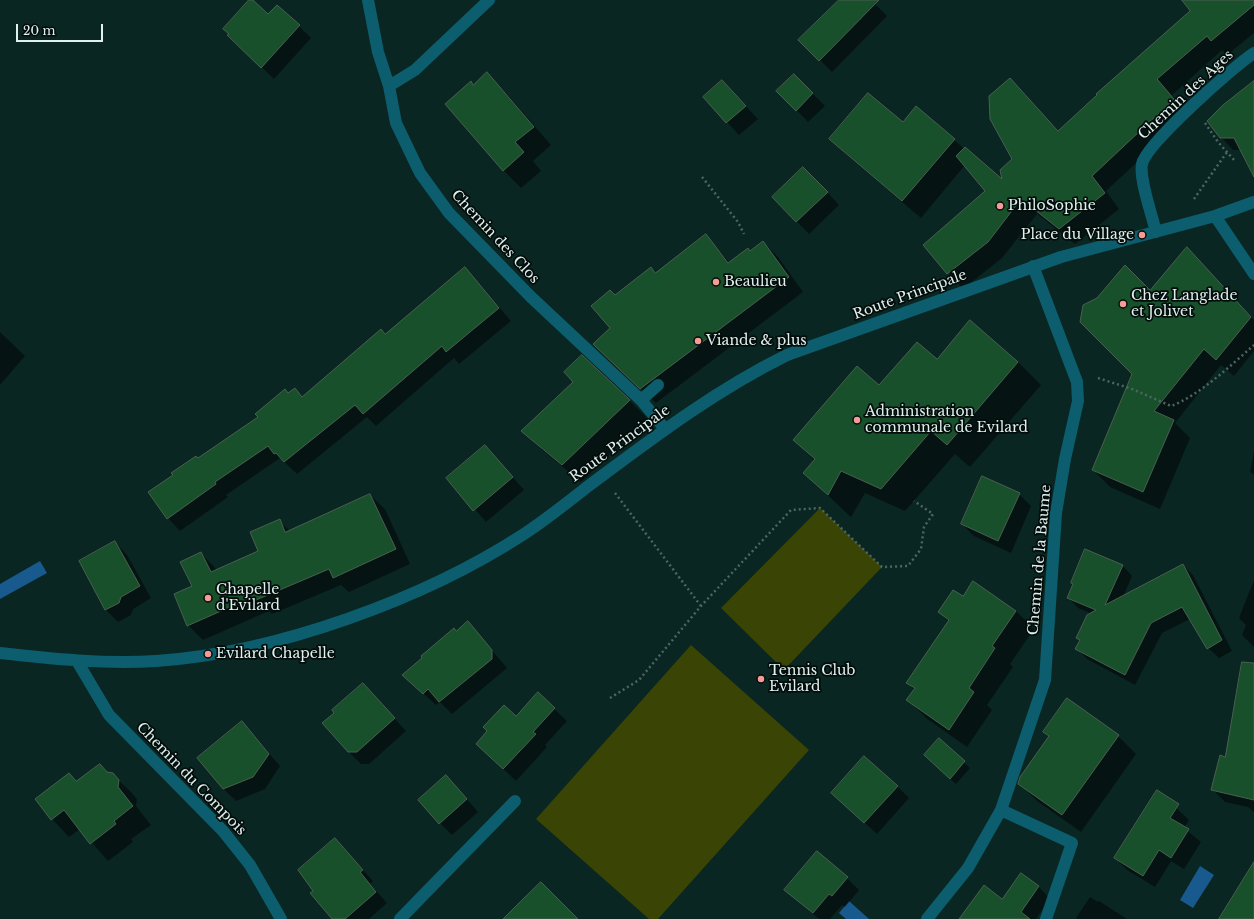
<!DOCTYPE html>
<html>
<head>
<meta charset="utf-8">
<style>
	body { margin:0 }
	#map { position:relative; width:1254px; height:919px; overflow:hidden; background:#0a2622; font-family:"Libre Baskerville",serif }
	canvas { display:block }
	.scale { position:absolute; left:16px; top:24px; width:87px; height:18px; box-sizing:border-box; border:2px solid #e0f0ed; border-top:0; padding-left:5px; font-size:12px; line-height:14px; white-space:nowrap; color:#e0f0ed; -webkit-text-stroke:3px #030d0b; paint-order:stroke }
</style>
</head>
<body>
<div id="map">
<canvas width="1254" height="919"></canvas>
<div class="scale">20 m</div>
</div>
<script>
const ctx = document.querySelector('canvas').getContext('2d');
ctx.lineJoin = 'round';
function fillPath(path, color) { ctx.fillStyle = color; ctx.fill(path, 'evenodd'); }
function strokePath(path, color, width, dash) { ctx.strokeStyle = color; ctx.lineWidth = width; ctx.lineCap = dash ? 'butt' : 'round'; ctx.setLineDash(dash || []); ctx.stroke(path); }
function label(font, color, halo, rows, align = 'center') {
  ctx.font = font + ' "Libre Baskerville",serif'; ctx.lineWidth = 3.5; ctx.setLineDash([]); ctx.textBaseline = 'middle'; ctx.strokeStyle = halo; ctx.fillStyle = color; for (const [text, x, y, turn = 0] of rows) {
    ctx.save(); ctx.translate(x, y); ctx.rotate((+turn || 0) * Math.PI / 180); ctx.textAlign = isNaN(turn) ? turn : align; if (halo) ctx.strokeText(text, 0, 0); ctx.fillText(text, 0, 0); ctx.restore();
  }
}
const green = new Path2D(`
	M820 508 882 567 784 670 721 608Z
	M691 645 809 750 658 919H649L536 819Z`);
const water = new Path2D(`
	M40 561 47 573 0 599V584Z
	M1200 866 1214 875 1193 908 1180 900Z
	M849 901 869 919H846L839 913Z`);
const shadow = new Path2D(`
	M251 0 268 15 299 26 311 38 274 79 241 47Z
	M840 0H871L887 16 832 72 800 40Z
	M1185 0H1254V33L1227 55 1222 50 1172 95 1189 114 1106 191 1119 209 1075 244 1037 214 1002 258 963 289 925 245 987 192 965 165 921 218 848 156 830 139 903 123 954 140 1004 182 1013 160 1010 79 1059 131 1192 11Z
	M487 74 505 92 551 145 533 161 541 171 521 188 503 170 471 83 474 86Z
	M794 75 825 106 808 122 778 91Z
	M1254 84V163L1244 150H1233L1221 137Z
	M734 94 758 119 739 135 704 97Z
	M816 180 839 205 809 234 796 221Z
	M706 236 730 263 751 252 763 242 778 257 803 292 656 403 594 344 611 328 615 296 651 269 656 273Z
	M1187 248 1254 320V351L1234 376 1221 365 1175 423 1190 438 1160 509 1110 487 1093 470 1133 374 1150 291Z
	M465 268 511 321 459 364 454 358 376 426 367 417 297 474 280 458 226 495 228 497 180 531 168 518 198 459 259 417 285 390 289 394 295 389 303 397 386 335Z
	M970 322 1018 362 1041 385 970 467 955 454 905 511 865 493 851 517 804 473 815 461 794 440 937 360Z
	M0 332 25 356 0 385Z
	M574 382 629 400 647 418 581 482 541 449 523 431Z
	M485 446 524 490 486 522 448 478Z
	M1254 451V475L1250 472Z
	M1019 494 1031 506 1011 553 974 536 962 524Z
	M370 495 385 509 410 564 349 592 341 585 272 614 269 611 203 640 188 625 193 587 201 553 217 570 259 551 279 521 290 531Z
	M115 542 127 555 151 598 133 609 131 615 118 622 106 610 80 562Z
	M1122 565 1132 576 1123 597 1183 565 1193 575 1232 651 1219 658 1208 648 1190 619 1162 633 1135 685 1087 659 1077 649 1081 641 1077 637 1092 614 1078 608 1068 597 1073 585 1072 583Z
	M1254 580V647L1242 635 1246 625 1239 618Z
	M974 582 1016 611 1034 629 1010 664 1013 667 987 705 992 710 967 747 926 718 908 700 915 690 907 683 949 622 939 612 963 598Z
	M468 622 507 668 452 714 440 702 436 705 416 687 424 658 422 655 454 629 456 632Z
	M363 684 406 731 369 764H361L348 751 335 713Z
	M538 694 567 721 545 745 547 747 516 781 490 756 516 718Z
	M242 722 280 766 265 789 236 801 224 789Z
	M1044 732 1118 736 1136 754 1081 832 1037 801 1019 783 1050 737Z
	M939 740 970 768 956 784 931 761Z
	M100 765 108 773 112 774 131 792 137 799 136 806 151 825 131 839 133 842 108 861 80 829 69 837 52 819 76 782Z
	M1254 765V812L1248 807 1225 802 1212 789Z
	M897 786 909 798 877 834 832 793Z
	M458 789 478 812 452 835 440 823Z
	M1176 808 1189 820 1184 828 1201 842 1184 869 1171 861 1155 887 1127 870 1115 858Z
	M335 839 373 881 370 884 387 903 369 919H333L314 891Z
	M1021 874 1039 887 1050 899 1036 919H960L1003 900Z
	M847 878 859 890 845 907 842 905 830 919H819L786 890Z
	M1090 897 1098 902 1099 901 1127 919H1077L1076 918Z`);
const building = new Path2D(`
	M249 0H253L268 14 277 5 300 25 261 68 227 35 229 34 223 29Z
	M839 0H879L819 61 798 40Z
	M1182 0H1254V5L1211 41 1207 36 1157 79 1174 99 1092 176 1105 193 1059 229 1021 199 988 242 947 274 923 245 985 191 956 156 965 147 1002 179 1000 170 1012 159 990 119 989 96 1010 78 1058 131 1097 95 1096 94 1190 11Z
	M487 72 534 127 515 142 524 152 503 171 445 104 471 81 473 85Z
	M794 74 813 93 796 111 776 91Z
	M722 80 746 106 726 123 703 97Z
	M1254 81V177L1234 138H1220L1207 121 1223 105Z
	M868 93 903 122 916 106 955 139 902 201 829 139Z
	M803 167 828 192 796 222 772 197Z
	M706 234 728 263 748 248 750 251 763 241 789 277 640 389 593 344 610 328 591 306 610 290 615 295 651 267 655 273Z
	M1187 247 1251 317 1216 360 1204 349 1154 411 1174 420 1143 492 1092 470 1132 374 1080 322 1083 305 1097 298 1125 265 1150 290Z
	M465 267 499 308 470 332 446 352 442 346 363 414 355 405 284 462 276 453 274 454 268 446 215 482 216 484 167 519 148 492 173 475 171 473 196 456 198 458 258 417 255 414 285 389 288 393 295 388 302 397 381 329 385 334Z
	M970 320 1018 362 947 445 931 431 881 489 841 471 828 495 803 473 815 459 793 440 857 366 879 385 917 342 937 359Z
	M582 355 630 400 562 465 521 431 573 382 564 372Z
	M485 445 513 477 473 511 446 478Z
	M982 476 1020 493 998 541 961 524Z
	M370 494 396 549 333 578 329 569 256 600 255 596 187 626 174 594 192 586 180 562 201 552 211 572 258 551 250 532 280 519 285 532Z
	M115 541 140 586 121 597 119 603 105 610 79 561Z
	M1085 549 1123 565 1105 605 1183 564 1222 640 1207 649 1182 607 1151 623 1125 675 1075 649 1080 640 1076 638 1087 615 1096 610 1067 598 1073 584 1071 583Z
	M973 581 1016 611 992 646 995 648 969 688 974 692 949 730 906 700 915 688 906 683 949 620 938 612 953 590 963 596Z
	M468 621 492 650V659L439 702 428 689 423 694 402 675 422 658 421 656 454 628 456 631Z
	M1242 662 1254 663V800L1211 790 1220 755 1225 757Z
	M363 683 395 718 357 752H348L322 723 334 713 332 710Z
	M538 692 555 708 533 732 536 734 503 769 476 744 487 731 483 727 504 705 516 716Z
	M1067 698 1119 735 1062 815 1018 784 1020 777 1049 736 1043 732Z
	M242 721 269 754 253 777 223 789 197 758Z
	M939 738 965 761 950 779 924 755Z
	M864 756 898 786 864 823 831 793Z
	M100 764 107 772 113 773 119 780 118 787 133 806 114 821 116 824 90 844 64 810 51 820 35 799 69 773 76 781Z
	M446 775 467 799 439 824 418 800Z
	M1157 790 1179 804 1170 818 1189 829 1171 858 1159 850 1143 876 1114 858Z
	M335 838 363 870 360 872 376 892 345 919H332L310 893 313 891 298 870Z
	M817 851 848 877 832 896 829 894 813 913 784 890Z
	M1254 862V919H1219Z
	M1021 873 1039 886 1021 912 1030 919H959L984 885 1002 899Z
	M541 882 578 919H503L520 902Z`);
const path = new Path2D(`
	M1205 123 1218 142 1234 160
	M702 177 738 222 744 234
	M1194 199 1227 152
	M1098 378 1132 389 1171 406C1200 395 1230 366 1254 345
	M615 493 701 606
	M610 698 639 680 701 606 791 510 820 508 882 567 908 566 921 549 924 527 933 514 914 501`);
const minor = new Path2D(`
	M368 0 378 52 389 86 396 123 420 173 449 213 531 297 641 400 665 429
	M389 86 415 70 489 0
	M1215 216 1254 274
	M1156 232C1152 215 1139 179 1142 164 1146 144 1234 66 1254 53
	M641 400 658 385
	M0 653C52 659 104 664 156 661 276 653 424 599 524 534 547 519 569 501 591 484 654 437 716 390 787 355L1061 257 1215 216 1254 202
	M77 661 109 715 223 831 250 865 281 919
	M1001 810 1072 843 1046 919
	M400 919 515 801
	M927 919 968 868 1001 810 1045 680 1056 513 1065 459 1078 401 1077 382 1033 266`);
const markers = [
	[1000,206,4,"#f59c96"],
	[1142,235,4,"#f59c96"],
	[716,282,4,"#f59c96"],
	[1123,304,4,"#f59c96"],
	[698,341,4,"#f59c96"],
	[857,420,4,"#f59c96"],
	[208,598,4,"#f59c96"],
	[208,654,4,"#f59c96"],
	[761,679,4,"#f59c96"]
];
const streetNames = [
	["Chemin des Ages",1186,95,-43],
	["Chemin des Clos",495,237,47],
	["Route Principale",910,295,-20],
	["Route Principale",620,444,-36],
	["Chemin de la Baume",1040,560,-85],
	["Chemin du Compois",191,779,46]
];
const poiNames = [
	["PhiloSophie",1008,206],
	["Place du Village",1134,235,"right"],
	["Beaulieu",724,282],
	["Chez Langlade",1131,296],
	["et Jolivet",1131,312],
	["Viande & plus",706,341],
	["Administration",865,412],
	["communale de Evilard",865,428],
	["Chapelle",216,590],
	["d'Evilard",216,606],
	["Evilard Chapelle",216,654],
	["Tennis Club",769,671],
	["Evilard",769,687]
];
fillPath(green, '#3a4405');
fillPath(water, '#185a8e');
fillPath(shadow, '#0007');
fillPath(building, '#17502b');
strokePath(building, '#4b5f50', 1);
strokePath(path, '#4e6662', 2.5, [2, 3]);
strokePath(minor, '#0c5e6e', 12);
for (const [x, y, r, color] of markers) { const dot = new Path2D(); dot.arc(x, y, r, 0, 2 * Math.PI); ctx.fillStyle = color; ctx.fill(dot); strokePath(dot, '#030d0b', 1.5); }
label('14px', '#e0f0ed', '#030d0b', streetNames);
label('14px', '#e0f0ed', '#030d0b', poiNames, 'left');
</script>
</body>
</html>
